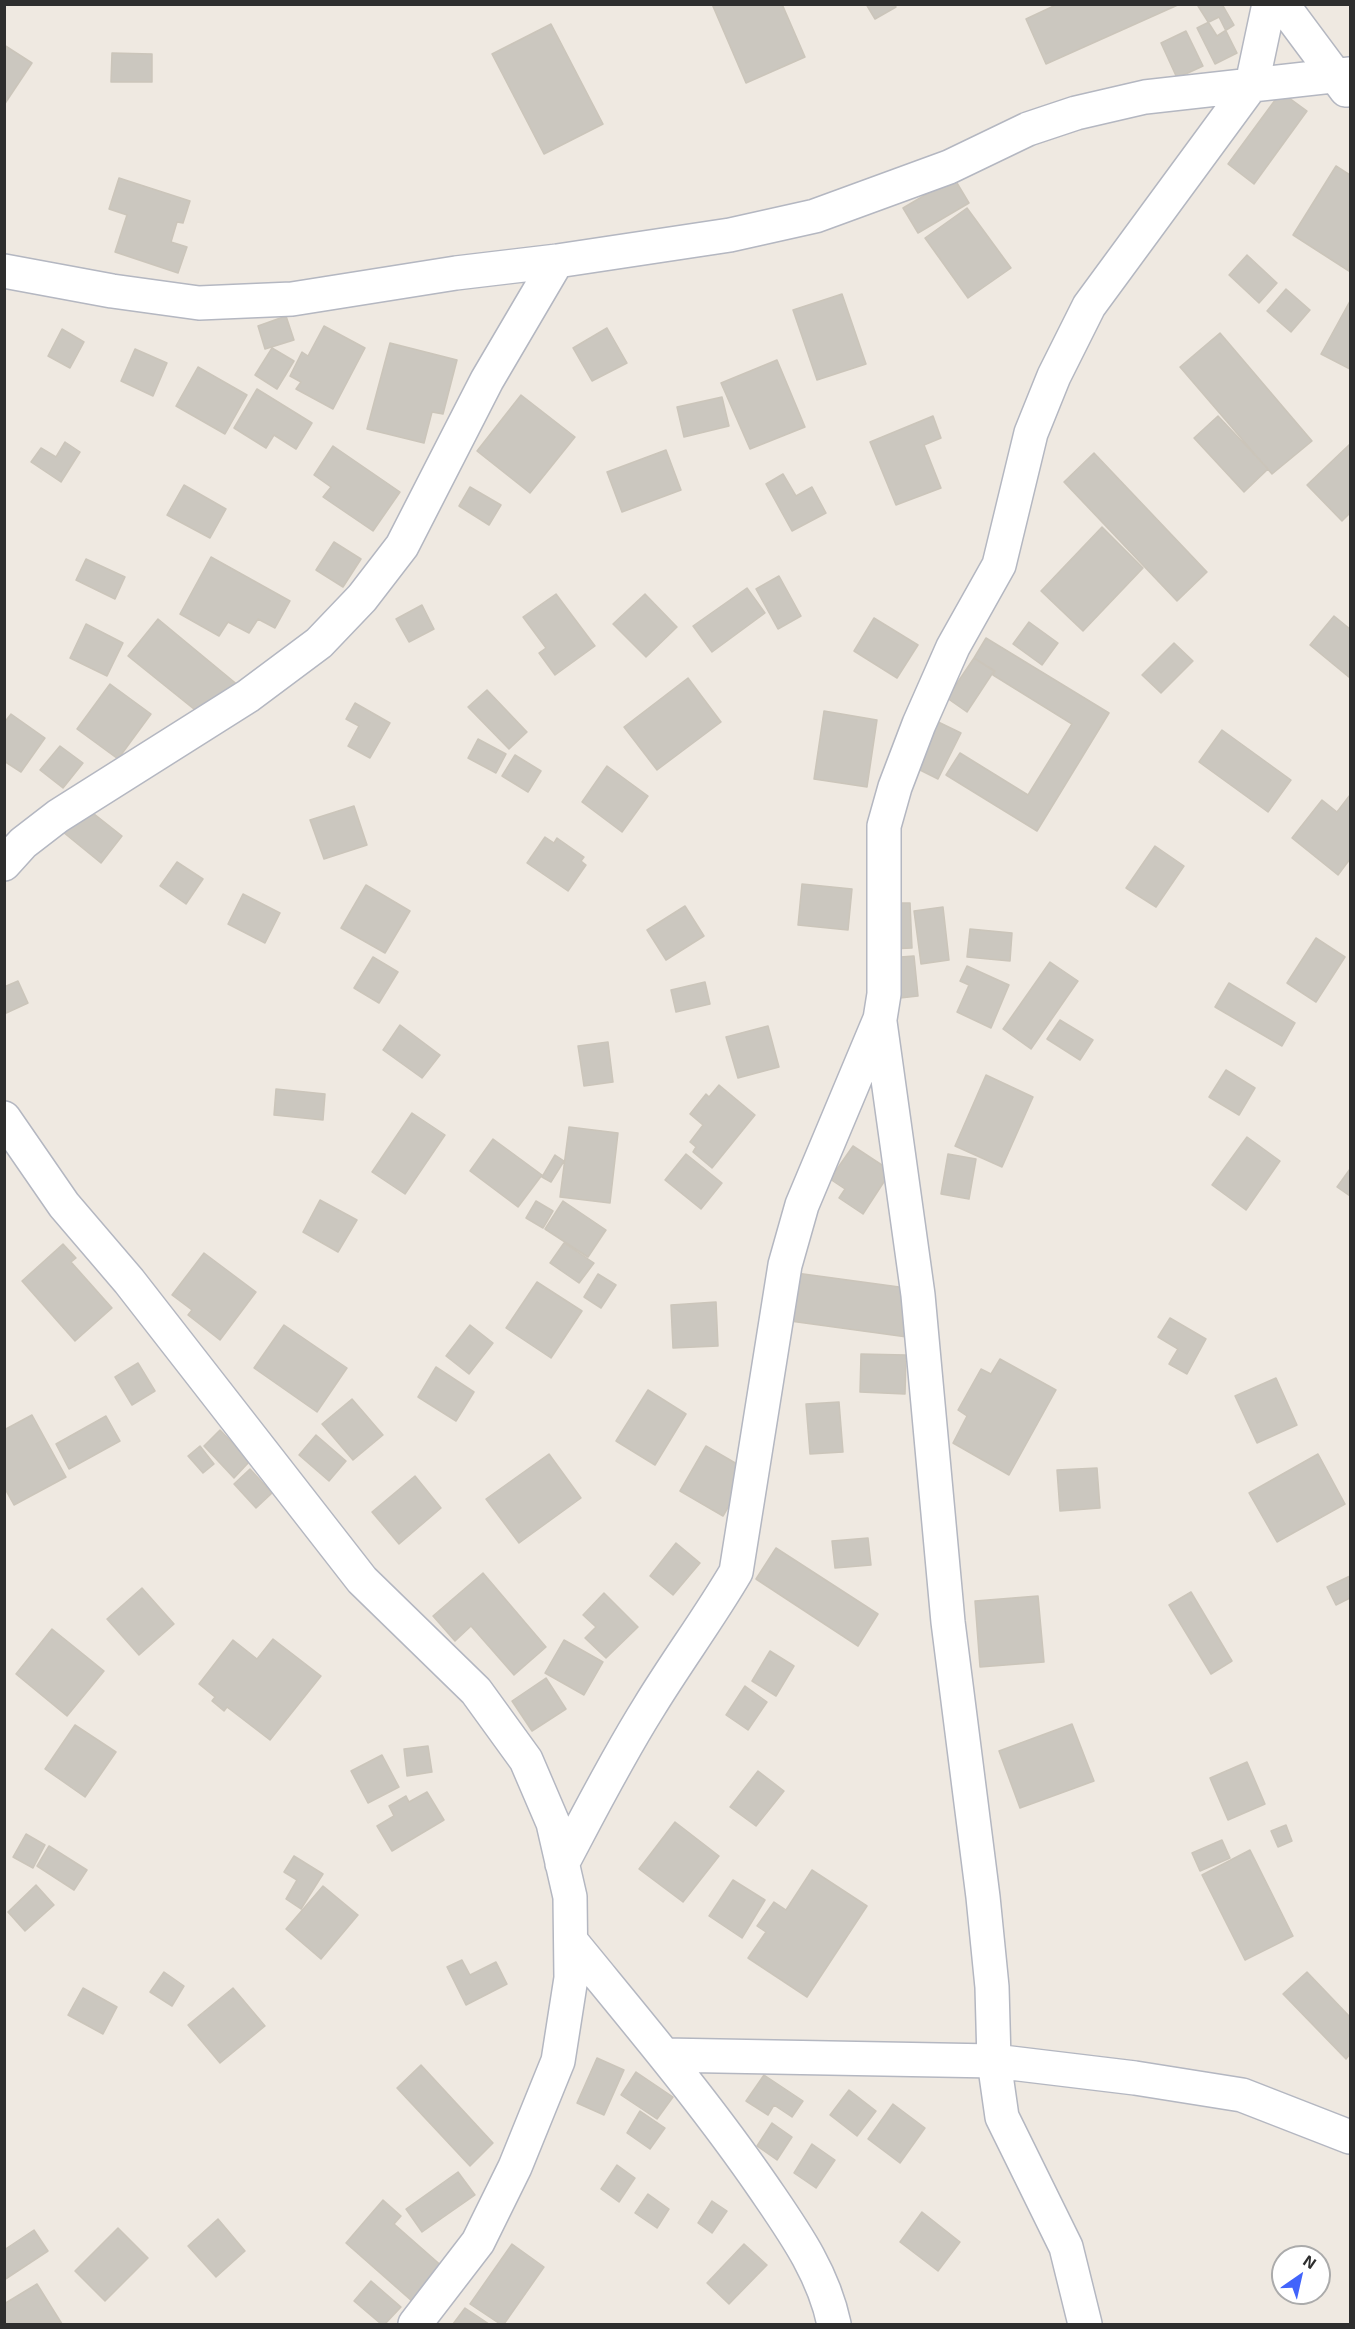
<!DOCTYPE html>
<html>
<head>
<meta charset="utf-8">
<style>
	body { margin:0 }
	#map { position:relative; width:1355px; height:2329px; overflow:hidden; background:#efe9e1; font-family:"Exo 2",sans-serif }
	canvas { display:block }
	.frame { position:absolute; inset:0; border:6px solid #2e2e2e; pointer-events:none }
	.north { position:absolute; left:1271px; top:2245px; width:60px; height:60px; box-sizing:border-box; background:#fff; border:2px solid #ababab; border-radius:50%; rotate:34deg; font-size:16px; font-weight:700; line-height:24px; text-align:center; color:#2e2e2e }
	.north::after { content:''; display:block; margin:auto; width:21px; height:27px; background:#4264fb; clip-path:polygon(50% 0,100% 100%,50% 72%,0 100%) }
</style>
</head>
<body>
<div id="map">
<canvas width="1355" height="2329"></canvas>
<div class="frame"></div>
<div class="north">N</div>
</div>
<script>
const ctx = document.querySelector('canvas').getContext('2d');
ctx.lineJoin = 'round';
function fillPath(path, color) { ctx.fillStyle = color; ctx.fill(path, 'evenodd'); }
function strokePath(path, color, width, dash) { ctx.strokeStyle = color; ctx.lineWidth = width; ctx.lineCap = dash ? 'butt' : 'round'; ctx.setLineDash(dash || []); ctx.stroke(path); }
const building = new Path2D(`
	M712 4H782L805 57 746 83Z
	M866 4H894L896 7 875 19Z
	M1058 4H1180L1046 64 1026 19Z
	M1201 4H1222L1234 25 1217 36 1198 6Z
	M1219 17 1237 53 1215 64 1197 28Z
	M551 24 603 124 544 154 492 54Z
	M1186 31 1203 66 1177 78 1161 43Z
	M4 45 32 63 4 105Z
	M112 53 152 54V82H111Z
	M1281 92 1307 111 1254 184 1228 164Z
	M1336 166 1350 175 1349 271 1293 235Z
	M119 178 190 201 183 223 177 222 171 242 187 247 178 273 115 252 127 215 109 209Z
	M954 178 969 203 918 233 903 208Z
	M967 208 1011 268 968 298 925 238Z
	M1247 255 1277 283 1259 303 1229 275Z
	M1286 289 1310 310 1291 332 1267 311Z
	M842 294 866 364 817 380 793 310Z
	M1350 301V369L1321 354Z
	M286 316 294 340 265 349 258 326Z
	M324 326 365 348 333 409 296 389 301 382 290 376 302 352 308 356Z
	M607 328 627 363 592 381 573 348Z
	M62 329 84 342 70 368 48 356Z
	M1220 333 1312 441 1272 474 1180 367Z
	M390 343 457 360 443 414 432 412 424 443 367 429Z
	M272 348 294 361 277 389 255 375Z
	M135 349 167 363 153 396 121 381Z
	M777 360 805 427 750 449 721 383Z
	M198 367 247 395 225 434 176 406Z
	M257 389 312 423 296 449 274 435 266 448 234 428Z
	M521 395 575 437 530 493 477 451Z
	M722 397 729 426 684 437 677 407Z
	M933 416 941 438 924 445 941 488 896 505 870 442Z
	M1218 416 1268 469 1244 492 1194 438Z
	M65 442 80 452 61 482 31 462 41 448 56 457Z
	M1350 444V513L1342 521 1307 485Z
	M333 446 400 492 373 531 323 497 331 487 314 475Z
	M666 450 681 490 622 512 607 472Z
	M1094 453 1207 572 1177 601 1064 482Z
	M783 474 796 496 812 487 826 513 792 531 766 484Z
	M184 485 226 509 210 538 167 515Z
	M470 487 501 505 489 525 459 506Z
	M1102 527 1143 568 1083 631 1041 591Z
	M334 542 361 559 343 587 316 570Z
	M211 557 290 601 275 628 258 619 249 633 228 622 219 636 180 614Z
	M86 559 125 577 115 599 76 580Z
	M779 576 801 616 778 629 756 589Z
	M747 588 765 613 712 652 693 626Z
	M556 594 595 646 555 675 539 653 546 648 523 617Z
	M645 594 677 627 646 657 613 624Z
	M422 605 434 629 409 642 396 619Z
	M1334 616 1350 629V678L1310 645Z
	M874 618 918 645 897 678 854 651Z
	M158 619 239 686 210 722 128 656Z
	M1029 622 1058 643 1042 665 1013 644Z
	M86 624 123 643 107 676 70 658Z
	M986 638 1109 713 1037 831 946 775 960 753 1028 795 1072 724 993 675 995 671 974 658Z
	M1174 643 1193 661 1161 693 1142 675Z
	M974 658 994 671 967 712 947 698Z
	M688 678 721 722 657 770 624 727Z
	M110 684 151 714 118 759 77 729Z
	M487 690 527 732 509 749 468 707Z
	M355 703 390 723 370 758 348 746 359 726 346 719Z
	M824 711 877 720 867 787 814 779Z
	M11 714 45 738 21 772 4 761V723Z
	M932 719 961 733 938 779 910 765Z
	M1222 730 1291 780 1268 812 1199 762Z
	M478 739 506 754 496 773 468 758Z
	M60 746 83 763 63 788 40 770Z
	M515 755 541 771 528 792 502 776Z
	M607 766 648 796 622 832 582 802Z
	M1350 795V859L1338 875 1292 838 1322 800 1337 812Z
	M84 806 122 836 101 863 63 832Z
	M354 806 367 845 324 859 310 820Z
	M545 837 554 843 557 838 584 857 581 861 586 865 568 891 527 863Z
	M1155 846 1184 866 1156 907 1126 888Z
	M177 862 203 879 186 904 160 886Z
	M802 884 852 889 848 930 798 925Z
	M366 885 410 911 385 953 341 928Z
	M243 894 280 913 265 943 228 924Z
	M888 903H910L912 948 889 949Z
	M685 906 704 936 666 960 647 930Z
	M943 907 949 960 921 964 914 911Z
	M970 929 1012 933 1010 961 967 957Z
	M1316 938 1345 957 1316 1002 1287 983Z
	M914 956 918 996 891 999 887 958Z
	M373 957 398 972 379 1003 354 988Z
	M1050 962 1078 981 1031 1049 1003 1029Z
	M967 966 1009 985 991 1028 957 1012 969 985 960 981Z
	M18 981 28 1003 4 1014V987Z
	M705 982 710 1004 676 1012 671 990Z
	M1229 983 1295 1023 1282 1046 1215 1007Z
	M1060 1020 1093 1040 1080 1060 1047 1039Z
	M400 1025 440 1055 422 1078 383 1050Z
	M768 1026 779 1067 738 1078 726 1037Z
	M608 1042 613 1082 584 1086 578 1046Z
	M1226 1070 1255 1088 1239 1115 1209 1097Z
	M986 1075 1033 1097 1002 1167 955 1146Z
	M719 1085 755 1115 712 1168 693 1152 696 1147 690 1142 703 1125 690 1114 706 1094 709 1097Z
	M276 1089 325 1094 323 1120 274 1115Z
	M412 1113 445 1135 405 1194 372 1172Z
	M569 1127 618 1133 610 1203 560 1197Z
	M1247 1137 1280 1161 1246 1210 1212 1185Z
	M493 1139 542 1175 518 1207 470 1171Z
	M853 1146 891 1171 863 1214 839 1198 845 1189 830 1179Z
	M686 1154 722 1183 701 1209 665 1180Z
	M948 1154 976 1159 969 1199 941 1194Z
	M555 1155 564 1161 551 1182 542 1177Z
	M1350 1169V1196L1337 1187Z
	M320 1200 357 1220 338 1252 303 1232Z
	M536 1201 553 1211 543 1228 526 1218Z
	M563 1201 606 1230 588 1257 545 1229Z
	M564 1243 594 1263 579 1283 550 1263Z
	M63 1244 76 1258 71 1262 112 1308 75 1341 22 1281Z
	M204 1253 256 1292 220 1340 188 1315 192 1310 172 1295Z
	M796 1273 914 1289 907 1337 790 1321Z
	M598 1274 616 1285 601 1308 584 1297Z
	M537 1282 582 1311 551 1358 506 1328Z
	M716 1302 718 1346 673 1348 671 1305Z
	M1170 1318 1206 1339 1187 1374 1169 1364 1178 1349 1158 1337Z
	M284 1325 347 1368 317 1412 254 1368Z
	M470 1325 493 1343 469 1374 446 1356Z
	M861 1354 906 1355 905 1394 860 1392Z
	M1000 1359 1056 1390 1009 1475 953 1443 967 1416 958 1410 981 1369 991 1374Z
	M138 1363 155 1391 132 1405 115 1377Z
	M436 1367 474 1392 456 1421 418 1397Z
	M1276 1378 1297 1425 1257 1443 1235 1396Z
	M648 1390 686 1414 655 1465 616 1441Z
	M352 1399 383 1435 353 1460 322 1424Z
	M839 1402 843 1452 810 1454 806 1404Z
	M32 1415 66 1477 14 1505 4 1487V1430Z
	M106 1416 120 1441 69 1469 56 1444Z
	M220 1430 250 1461 234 1478 204 1446Z
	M316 1435 346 1461 329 1481 299 1455Z
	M200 1446 214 1464 203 1473 188 1456Z
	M706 1446 749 1471 723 1516 680 1491Z
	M549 1454 581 1498 519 1543 486 1499Z
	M1318 1454 1345 1504 1277 1542 1249 1493Z
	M1097 1468 1100 1508 1060 1511 1057 1470Z
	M250 1469 272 1493 256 1508 234 1484Z
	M415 1476 441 1508 399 1544 372 1512Z
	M868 1538 871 1565 835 1568 832 1541Z
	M676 1543 700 1563 673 1595 650 1576Z
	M776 1548 878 1614 858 1646 756 1579Z
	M483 1573 546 1647 514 1675 471 1626 455 1641 433 1616Z
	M1350 1576V1598L1336 1605 1327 1587Z
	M142 1588 174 1624 139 1655 107 1619Z
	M1191 1592 1232 1661 1211 1674 1169 1605Z
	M604 1593 638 1627 606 1658 585 1638 596 1627 583 1615Z
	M1038 1596 1044 1662 980 1667 975 1601Z
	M52 1629 104 1671 67 1716 16 1674Z
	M273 1639 321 1676 270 1740 227 1707 224 1711 212 1701 215 1697 199 1684 233 1640 257 1659Z
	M564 1640 603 1662 584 1695 545 1673Z
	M770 1651 794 1666 776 1696 752 1681Z
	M546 1678 566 1709 532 1731 512 1701Z
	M745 1686 767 1702 748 1730 726 1715Z
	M1072 1724 1094 1781 1020 1808 999 1751Z
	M75 1725 116 1752 85 1797 45 1769Z
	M428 1746 432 1772 407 1776 404 1749Z
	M382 1755 399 1787 368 1803 351 1771Z
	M1247 1762 1265 1804 1228 1820 1210 1778Z
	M758 1771 784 1791 756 1826 730 1807Z
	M427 1792 444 1820 392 1851 377 1826 394 1816 389 1806 406 1796 409 1802Z
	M675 1822 719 1856 683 1902 639 1869Z
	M1286 1825 1292 1841 1278 1847 1271 1831Z
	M26 1834 45 1845 33 1868 13 1857Z
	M1222 1840 1230 1858 1200 1871 1192 1853Z
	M49 1846 87 1870 74 1890 37 1866Z
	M1250 1850 1293 1936 1245 1960 1202 1875Z
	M294 1856 323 1874 301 1909 286 1899 297 1880 284 1872Z
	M812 1870 867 1906 807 1997 748 1958 766 1932 757 1926 774 1902 786 1910Z
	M733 1880 765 1900 742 1938 709 1916Z
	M36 1885 54 1905 25 1931 8 1912Z
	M323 1886 358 1915 321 1959 286 1929Z
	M462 1960 470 1975 496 1962 507 1984 466 2005 447 1967Z
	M164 1972 184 1986 172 2006 150 1992Z
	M1307 1972 1350 2017V2054L1346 2059 1283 1994Z
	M83 1988 117 2007 103 2034 68 2015Z
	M233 1988 265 2026 220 2063 188 2025Z
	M597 2058 624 2070 604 2115 577 2103Z
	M421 2065 493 2143 470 2166 397 2088Z
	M636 2072 673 2097 657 2119 621 2095Z
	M764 2075 803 2101 792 2117 774 2105 768 2115 746 2101Z
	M849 2090 876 2111 857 2136 830 2115Z
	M893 2104 925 2128 900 2163 868 2139Z
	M640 2111 665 2128 650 2149 627 2133Z
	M772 2123 792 2137 777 2160 757 2146Z
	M812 2144 835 2160 816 2188 794 2173Z
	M617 2165 635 2178 619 2202 601 2189Z
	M458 2172 475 2195 422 2232 406 2209Z
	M648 2194 669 2209 657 2228 635 2213Z
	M383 2200 401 2216 394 2224 444 2268 413 2302 346 2243Z
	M712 2201 727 2211 712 2233 698 2223Z
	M922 2212 960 2242 938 2271 900 2242Z
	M218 2219 245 2251 216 2277 188 2246Z
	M118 2228 148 2258 105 2301 75 2271Z
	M34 2230 48 2251 4 2280V2250Z
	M512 2244 544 2267 504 2324H500L470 2304Z
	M744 2244 767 2265 729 2304 707 2283Z
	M371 2281 401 2307 385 2324H381L354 2301Z
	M37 2284 62 2324H4V2304Z
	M465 2308 489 2324H453Z`);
const minor = new Path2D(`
	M1282 4 1346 90
	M4 271 112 291 199 303 292 299 456 273 557 261 730 235 815 216 949 167 1028 129 1076 113 1145 97 1350 74
	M4 864 23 843 58 816 248 696 319 643 362 598 402 546 487 380 557 261
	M880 1022 918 1295 948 1622 983 1897 992 1987 994 2061 1002 2117 1066 2247 1085 2324
	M4 1118 64 1205 129 1281 362 1580 476 1691 526 1760 553 1823 570 1897 571 1978 558 2061 515 2167 478 2242 415 2324
	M562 1864C590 1811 617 1758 649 1707 677 1661 709 1618 736 1572L785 1265 802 1205 880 1019 884 994V826L895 787 919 724 953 647 999 565 1031 433 1054 376 1089 306 1252 84 1269 4
	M571 1941C637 2022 705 2102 764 2188 794 2232 823 2272 834 2324
	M664 2055 994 2061 1135 2078 1242 2095 1350 2137`);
fillPath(building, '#cbc7bf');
strokePath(building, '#cbc5ba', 1.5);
strokePath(minor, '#b4b7c1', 36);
strokePath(minor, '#fff', 33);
</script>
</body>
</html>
